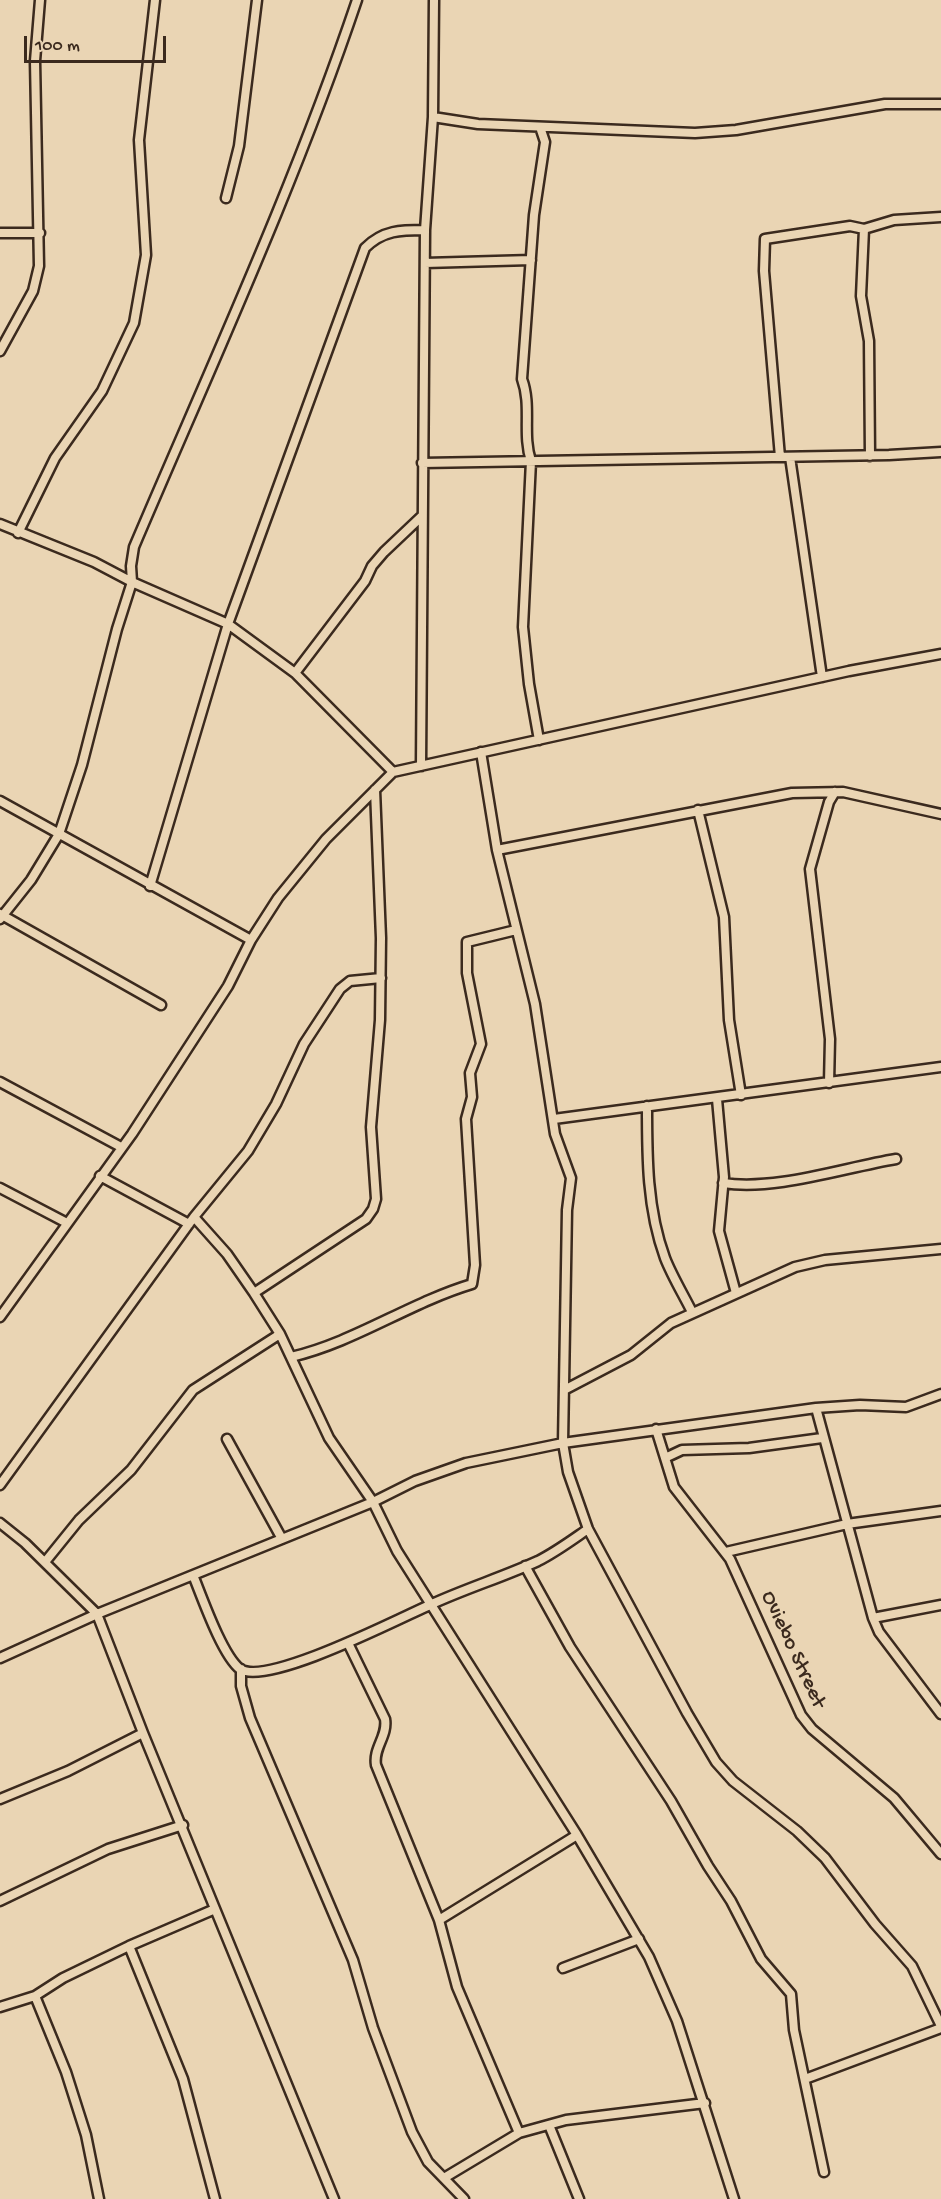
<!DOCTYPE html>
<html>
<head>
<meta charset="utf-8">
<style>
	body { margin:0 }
	#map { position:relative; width:941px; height:2199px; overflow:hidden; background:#ead5b4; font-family:"Gochi Hand",sans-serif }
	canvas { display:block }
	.scale { position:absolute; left:24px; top:36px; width:142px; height:27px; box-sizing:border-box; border:3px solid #3b2a1e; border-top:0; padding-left:8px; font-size:18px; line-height:21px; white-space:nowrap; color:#3b2a1e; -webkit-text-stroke:4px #ead5b4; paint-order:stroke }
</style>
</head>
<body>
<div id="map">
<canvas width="941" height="2199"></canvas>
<div class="scale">100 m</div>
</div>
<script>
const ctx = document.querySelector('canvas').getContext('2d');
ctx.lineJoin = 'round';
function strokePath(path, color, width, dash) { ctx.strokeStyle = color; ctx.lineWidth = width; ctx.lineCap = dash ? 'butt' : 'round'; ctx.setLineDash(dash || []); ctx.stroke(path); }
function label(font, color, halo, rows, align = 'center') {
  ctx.font = font + ' "Gochi Hand",sans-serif'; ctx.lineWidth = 5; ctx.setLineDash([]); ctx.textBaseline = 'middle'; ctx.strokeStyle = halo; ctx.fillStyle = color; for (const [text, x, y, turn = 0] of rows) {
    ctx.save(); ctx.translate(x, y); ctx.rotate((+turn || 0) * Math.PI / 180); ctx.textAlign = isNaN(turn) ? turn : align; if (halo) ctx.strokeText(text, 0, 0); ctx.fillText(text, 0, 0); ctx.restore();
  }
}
const minor = new Path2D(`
	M433 117 478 124 695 133 736 130 885 104H941
	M226 198 239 146 257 0
	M0 233H40
	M425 263 531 260
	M0 351 33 291 39 266 35 61 40 0
	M870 456 869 341 861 296 864 229 894 220 941 217
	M780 457 764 271 765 239 850 226 864 229
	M790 457 822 677
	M422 463 889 455 941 452
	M0 524 94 562 132 582 228 624 295 673 393 772 849 671 941 654
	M18 533 55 458 102 391 134 323 146 255 139 140 155 0
	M295 673 365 581 372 566 384 552 422 516
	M539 740 529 684 523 627 531 461C522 434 532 406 522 379L534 215 545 142 540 127
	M481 752 497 850 535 1004 555 1134 571 1178 567 1210 563 1443 568 1472 588 1529 687 1713 716 1762 733 1781 797 1831 825 1858 875 1924 912 1966 941 2026
	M421 766 425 230 433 117 434 0
	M375 790 381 938 380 1020 371 1127 376 1199 373 1209 366 1219 254 1293 280 1334 329 1438 373 1502 397 1551 577 1835 649 1957 677 2021 734 2199
	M0 801 251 940
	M698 810 724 917 729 1020 741 1095
	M497 850 792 793 843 792 941 814
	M150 886 228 624 365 248C383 230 401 230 425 230
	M0 914 161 1005
	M0 919 31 880 59 834 82 765 117 629 132 582 131 566 134 547C211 366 294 187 357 0
	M0 1082 121 1147
	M829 1083 830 1039 810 869 829 802 835 792
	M717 1099 724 1177 719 1231 736 1293
	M647 1106C647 1157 647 1209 665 1258 672 1276 683 1294 692 1312
	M554 1119 941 1067
	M100 1176 189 1224
	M723 1183C776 1191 842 1168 896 1159
	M0 1188 67 1223
	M194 1217 248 1151 276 1104 304 1044 340 989 350 981 381 978
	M0 1317 132 1134 228 986 251 940 278 898 326 839 393 772
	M291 1357C355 1342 409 1303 472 1284L475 1265 466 1119 472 1097 470 1073 481 1044 467 973V942L516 930
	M566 1389 631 1355 671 1323 795 1267 825 1260 941 1249
	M816 1408 873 1618 879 1632 941 1714
	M656 1429 674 1487 730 1559 801 1715 812 1729 894 1798 941 1854
	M227 1439 282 1539
	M665 1458 682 1450 749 1448 822 1438
	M0 1485 194 1217 227 1254 254 1293
	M0 1523 25 1543 97 1614 143 1733 334 2199
	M726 1552 847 1524 941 1511
	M45 1562 79 1520 131 1470 193 1390 280 1334
	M525 1566 570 1647 671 1801 708 1866 731 1901 761 1959 791 1994 794 2030 824 2172
	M193 1575C202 1597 222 1655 240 1669 267 1687 402 1617 432 1604 467 1588 503 1577 538 1561 556 1552 572 1540 588 1529
	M873 1618 941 1605
	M348 1643 385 1719C388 1736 373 1748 376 1765L439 1920 457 1987 519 2133
	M0 1658 97 1614 373 1502 415 1481 466 1463 563 1443 816 1408 860 1405 906 1407 941 1394
	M241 1669V1686L250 1718 353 1960 373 2028 412 2132 428 2162 464 2199
	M0 1799 68 1771 143 1733
	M0 1901 108 1849 183 1825
	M439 1920 577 1835
	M129 1946 183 2079 215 2199
	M563 1968 639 1939
	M35 1996 66 2072 86 2135 99 2199
	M0 2007 35 1996 63 1978 129 1946 215 1909
	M805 2079 941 2028
	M549 2125 579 2199
	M444 2178 519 2133 566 2120 705 2103`);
const streetNames = [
	["Oviebo Street",792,1650,65]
];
strokePath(minor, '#3b2a1e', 13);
strokePath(minor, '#ead5b4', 8);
label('22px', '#3b2a1e', '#ead5b4', streetNames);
</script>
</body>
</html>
